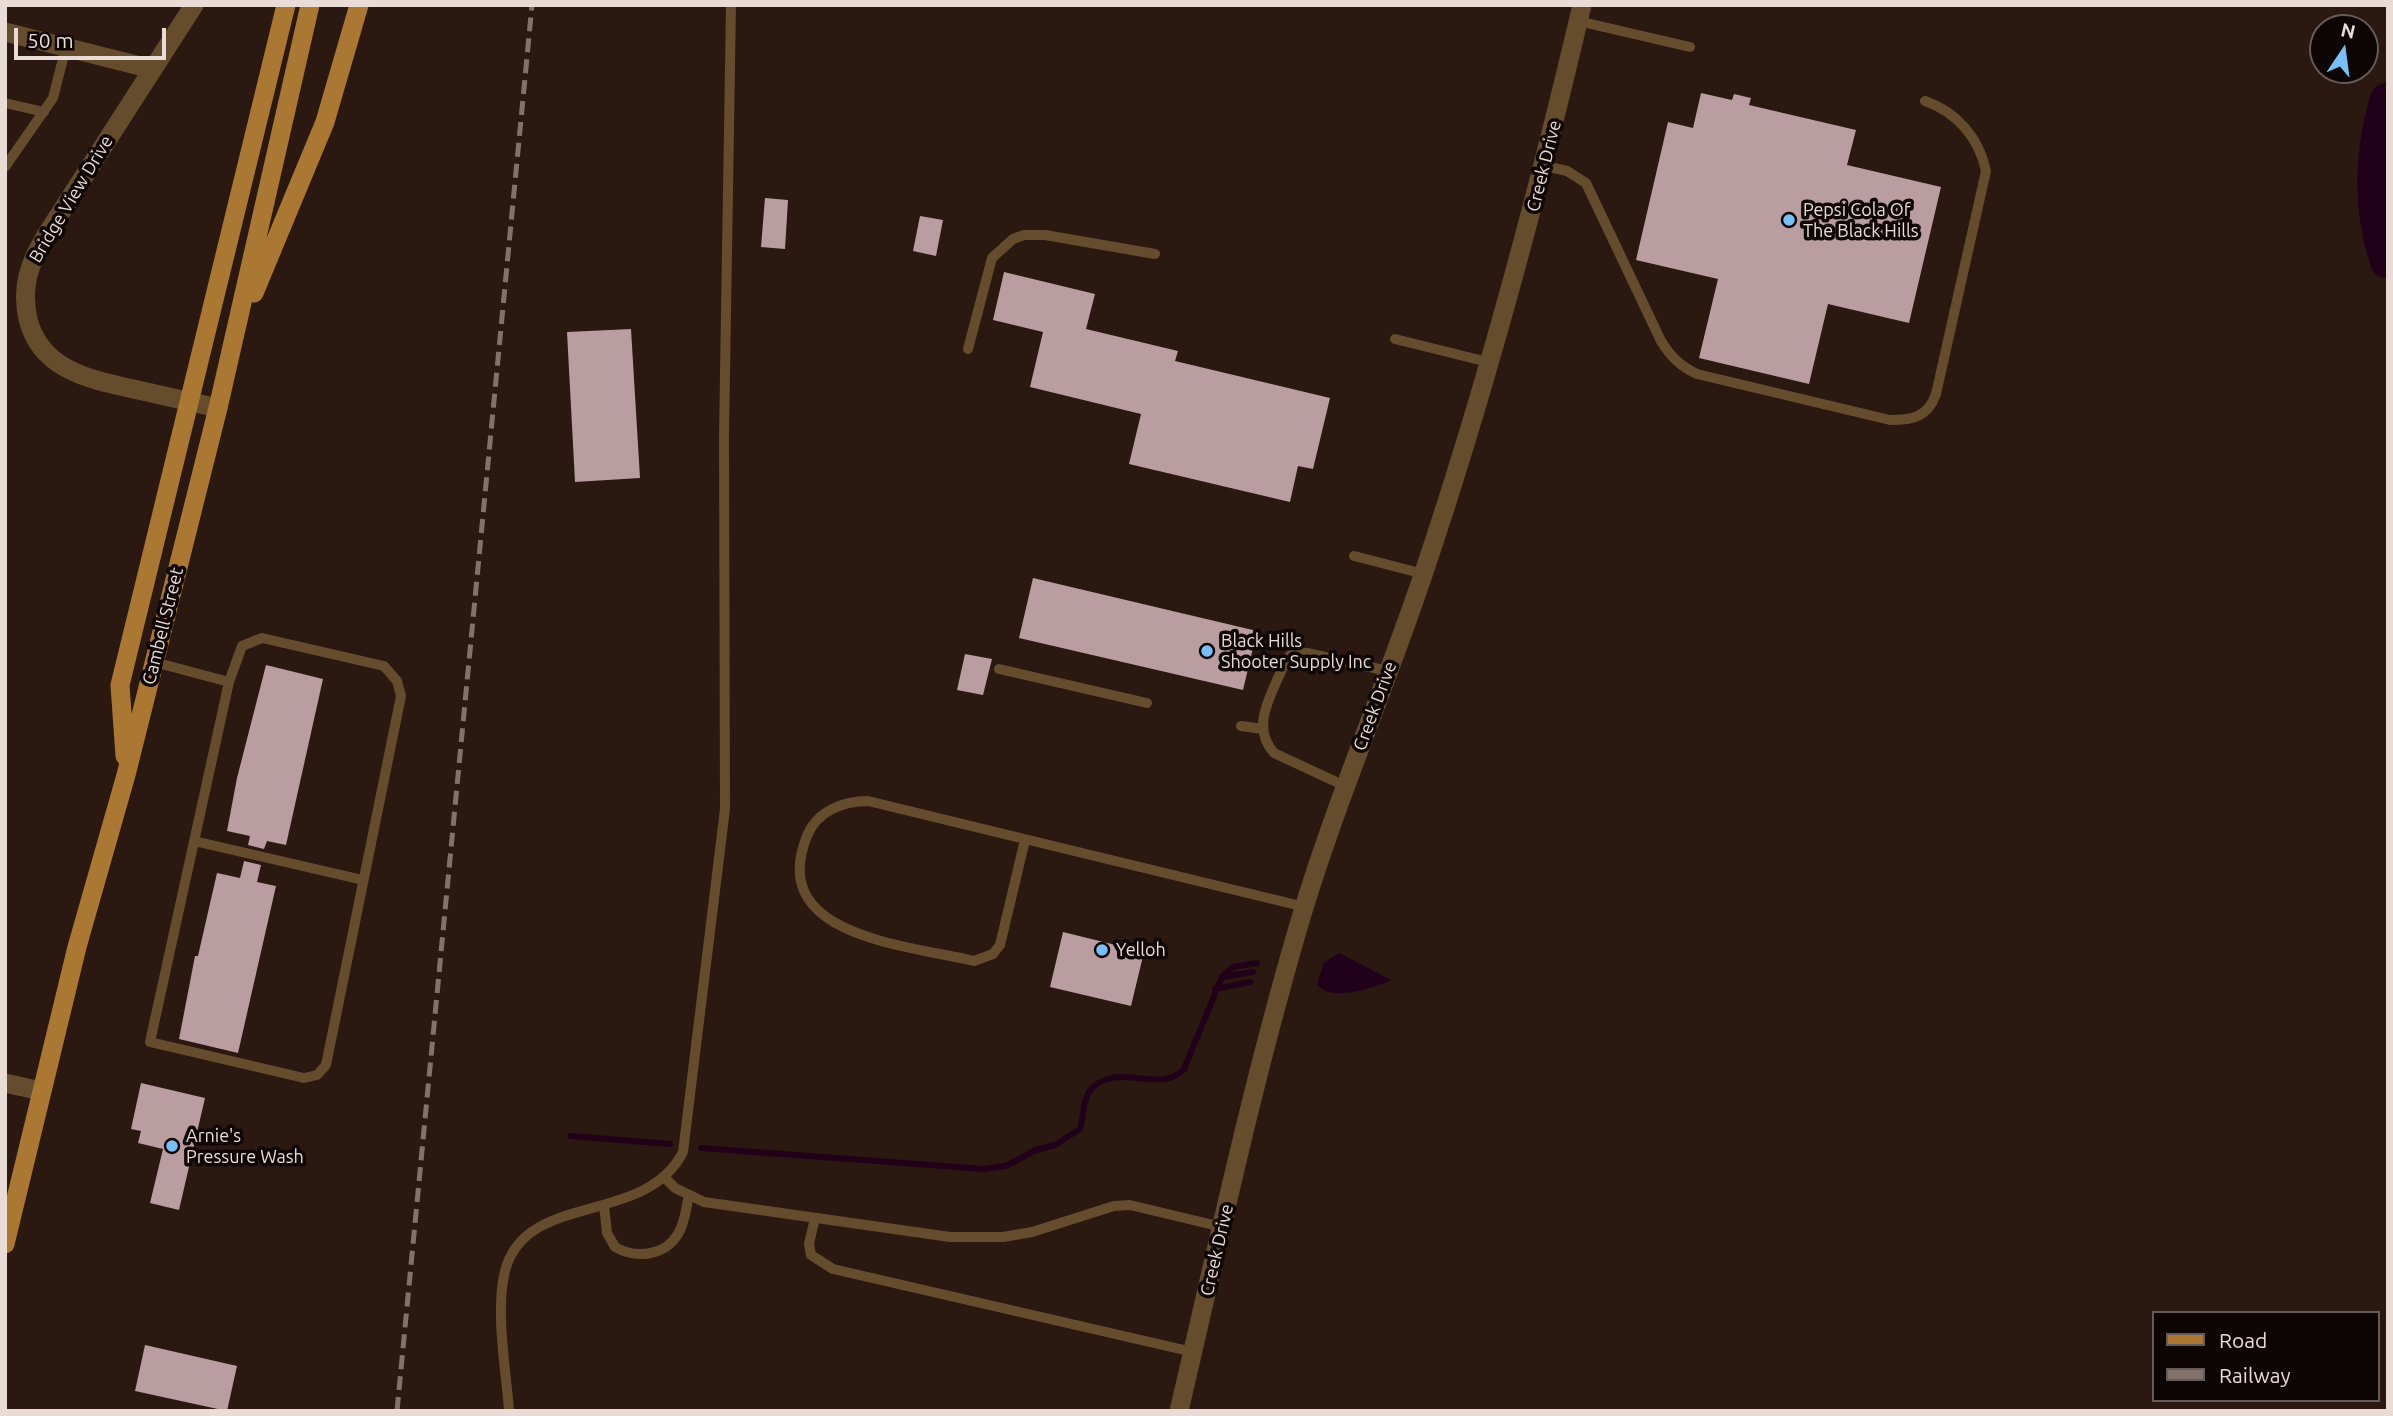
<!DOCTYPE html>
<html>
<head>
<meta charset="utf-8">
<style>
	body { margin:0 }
	#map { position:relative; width:2393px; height:1416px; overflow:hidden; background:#2b1811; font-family:Ubuntu,sans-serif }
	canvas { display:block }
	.frame { position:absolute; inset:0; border:7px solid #e9dbd6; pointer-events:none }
	.legend { position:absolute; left:2152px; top:1311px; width:228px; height:91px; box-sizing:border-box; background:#0e0604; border:2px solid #665b58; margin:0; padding:9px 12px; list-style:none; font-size:21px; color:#e9dbd6 }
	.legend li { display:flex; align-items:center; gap:14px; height:35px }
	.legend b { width:35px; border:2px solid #665b58 }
	.north { position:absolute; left:2309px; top:14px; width:70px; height:70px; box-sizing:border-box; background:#0e0604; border:2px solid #665b58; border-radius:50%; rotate:13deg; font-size:19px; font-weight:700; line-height:28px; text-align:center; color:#e9dbd6 }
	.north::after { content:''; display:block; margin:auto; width:24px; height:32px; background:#78bff7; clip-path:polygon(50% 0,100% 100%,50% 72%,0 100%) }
	.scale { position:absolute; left:14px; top:28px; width:152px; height:32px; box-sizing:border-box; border:4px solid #e9dbd6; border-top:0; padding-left:9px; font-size:21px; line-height:24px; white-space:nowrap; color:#e9dbd6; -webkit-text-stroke:5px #0e0604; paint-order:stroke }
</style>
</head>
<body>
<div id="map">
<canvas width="2393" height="1416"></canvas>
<div class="frame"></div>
<ul class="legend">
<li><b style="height:9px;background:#ab7833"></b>Road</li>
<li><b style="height:9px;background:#83726c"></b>Railway</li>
</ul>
<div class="north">N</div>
<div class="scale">50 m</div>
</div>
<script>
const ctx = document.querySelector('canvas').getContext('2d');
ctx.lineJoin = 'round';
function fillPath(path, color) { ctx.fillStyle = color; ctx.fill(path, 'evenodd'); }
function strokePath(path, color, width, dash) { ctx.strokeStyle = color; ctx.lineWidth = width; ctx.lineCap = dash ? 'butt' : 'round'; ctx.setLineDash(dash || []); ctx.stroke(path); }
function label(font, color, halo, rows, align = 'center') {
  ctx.font = font + ' Ubuntu,sans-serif'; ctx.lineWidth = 7; ctx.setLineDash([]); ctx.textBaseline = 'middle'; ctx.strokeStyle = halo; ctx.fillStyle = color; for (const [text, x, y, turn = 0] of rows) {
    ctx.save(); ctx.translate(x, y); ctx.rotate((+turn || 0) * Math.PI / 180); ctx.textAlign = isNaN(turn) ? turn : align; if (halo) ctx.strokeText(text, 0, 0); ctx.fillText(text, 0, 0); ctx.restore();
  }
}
const water = new Path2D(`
	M1339 953 1391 980C1374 988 1329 1003 1317 984L1324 963Z`);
const stream = new Path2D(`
	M1223 977 1253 972
	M1215 989 1250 982
	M571 1136 670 1144
	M701 1148 984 1169 1006 1166 1036 1150 1055 1145 1080 1129C1084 1118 1082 1102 1089 1092 1114 1058 1160 1096 1184 1069L1222 977 1233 967 1257 963`);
const river = new Path2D(`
	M2388 101C2372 155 2371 207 2388 260`);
const building = new Path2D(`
	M1701 93 1732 100 1734 94 1751 98 1749 105 1856 130 1847 165 1941 187 1909 323 1828 304 1809 384 1699 358 1718 279 1636 260 1668 122 1693 128Z
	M765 198 788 200 785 249 761 247Z
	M920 216 943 220 936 256 913 251Z
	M1004 272 1095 294 1086 329 1178 351 1175 361 1330 398 1313 469 1298 466 1290 502 1129 464 1141 414 1030 387 1043 332 993 320Z
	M631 329 640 478 575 482 567 332Z
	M1033 578 1257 631 1243 690 1019 638Z
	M965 654 992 659 983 695 957 690Z
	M266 665 323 679 286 845 267 841 264 849 248 845 250 836 227 831 237 778Z
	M244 861 261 865 257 882 276 886 238 1053 179 1039 195 956H198L217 873 240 878Z
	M1063 932 1144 952 1131 1006 1050 987Z
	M141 1083 205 1098 179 1210 150 1203 163 1149 138 1143 141 1131 131 1129Z
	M145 1345 237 1366 227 1411 135 1391Z`);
const service = new Path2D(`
	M1578 21 1690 47
	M5 103 44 112
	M1545 166 1567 171 1586 183 1661 341C1671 357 1680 366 1697 374L1890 420C1913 420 1928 417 1936 394L1986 171C1979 138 1957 112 1925 101
	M5 167 53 98 66 47
	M1395 339 1492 363
	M968 349 992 258 1013 239 1024 235H1045L1155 254
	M1354 556 1424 574
	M262 638 384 666 397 681 401 696 326 1065 317 1075 304 1078 150 1042 229 682 242 646Z
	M154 662 229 682
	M999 669 1147 703
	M1241 726 1263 729
	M1345 786 1274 753C1253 729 1267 703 1278 678 1282 670 1285 660 1292 653H1307L1388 671
	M1025 840 1000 945 993 954 974 961C908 945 766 937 807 836 817 811 843 801 868 801L1305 907
	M194 841 363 880
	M665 1178 675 1188 704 1202 950 1237H1003L1032 1232 1114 1206 1130 1205 1222 1227
	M604 1205 607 1233 615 1247C636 1259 665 1256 678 1234 685 1223 686 1208 689 1196
	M815 1218 809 1244 811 1255 833 1269 1193 1352
	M509 1411C506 1369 495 1311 505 1271 526 1190 645 1227 683 1152L725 809 724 436 731 5`);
const minor = new Path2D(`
	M194 5 45 237C29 264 21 287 28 319 41 372 93 380 138 390 165 396 191 402 218 408
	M5 32 152 69`);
const tertiary = new Path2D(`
	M5 1083 41 1091
	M1179 1411C1218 1244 1254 1075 1303 911 1338 796 1386 686 1424 572 1487 385 1537 197 1582 5`);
const primary = new Path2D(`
	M254 293 325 122 359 5
	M125 756 120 685 286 5
	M5 1244 77 947 126 775 218 408 310 5`);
const rail = new Path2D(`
	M397 1411 532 5`);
const markers = [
	[1789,220,7,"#78bff7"],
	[1207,651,7,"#78bff7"],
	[1102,950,7,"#78bff7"],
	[172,1146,7,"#78bff7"]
];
const streetNames = [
	["Creek Drive",1544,166,-76],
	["Bridge View Drive",71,199,-59],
	["Cambell Street",163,626,-76],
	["Creek Drive",1375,706,-70],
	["Creek Drive",1217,1250,-77]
];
const poiNames = [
	["Pepsi Cola Of",1803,210],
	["The Black Hills",1803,231],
	["Black Hills",1221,641],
	["Shooter Supply Inc",1221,662],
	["Yelloh",1116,950],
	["Arnie's",186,1136],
	["Pressure Wash",186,1157]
];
fillPath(water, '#210019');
strokePath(stream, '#210019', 6);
strokePath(river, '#210019', 37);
fillPath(building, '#ba9da1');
strokePath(service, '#644c2d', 10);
strokePath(minor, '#644c2d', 19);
strokePath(tertiary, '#644c2d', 19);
strokePath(primary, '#ab7833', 19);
strokePath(rail, '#83726c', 5, [14, 7]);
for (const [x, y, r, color] of markers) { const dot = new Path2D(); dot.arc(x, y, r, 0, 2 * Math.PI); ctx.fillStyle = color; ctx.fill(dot); strokePath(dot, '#0e0604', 2.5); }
label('18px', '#e9dbd6', '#0e0604', streetNames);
label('18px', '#e9dbd6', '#0e0604', poiNames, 'left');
</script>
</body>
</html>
